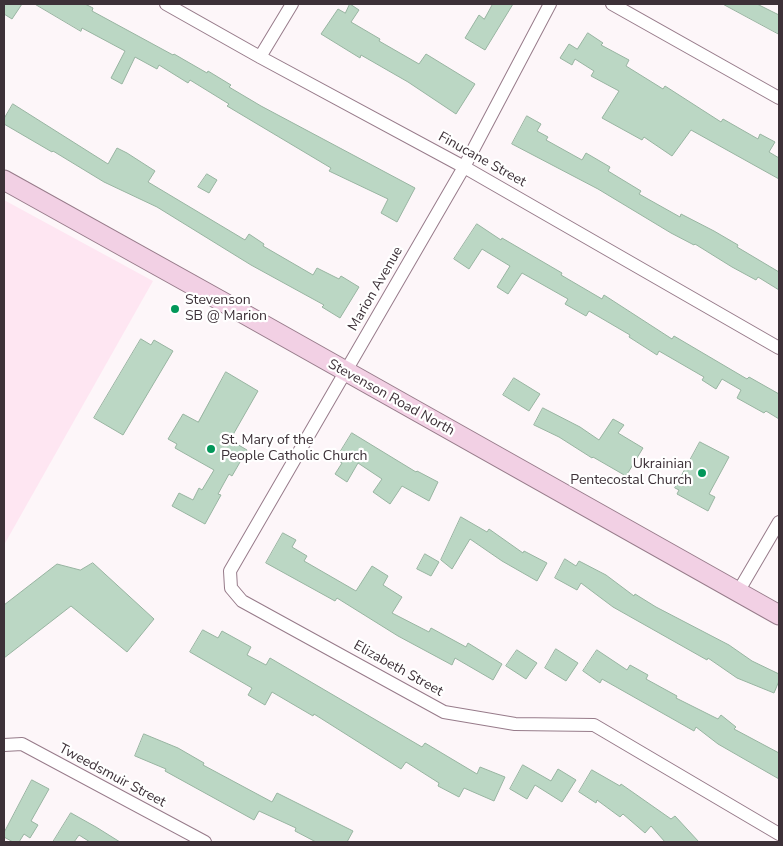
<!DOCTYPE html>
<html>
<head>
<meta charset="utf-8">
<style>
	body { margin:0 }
	#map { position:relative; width:783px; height:846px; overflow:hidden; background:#fdf6f9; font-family:"Nunito Sans",sans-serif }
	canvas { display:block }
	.frame { position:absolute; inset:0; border:5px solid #3d3138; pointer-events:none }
</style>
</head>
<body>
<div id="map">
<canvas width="783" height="846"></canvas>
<div class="frame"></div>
</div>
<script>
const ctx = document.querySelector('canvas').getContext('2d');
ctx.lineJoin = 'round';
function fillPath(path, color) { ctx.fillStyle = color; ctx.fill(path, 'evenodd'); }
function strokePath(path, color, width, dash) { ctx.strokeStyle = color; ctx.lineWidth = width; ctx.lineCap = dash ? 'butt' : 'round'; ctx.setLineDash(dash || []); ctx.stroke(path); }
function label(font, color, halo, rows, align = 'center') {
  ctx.font = font + ' "Nunito Sans",sans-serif'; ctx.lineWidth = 4.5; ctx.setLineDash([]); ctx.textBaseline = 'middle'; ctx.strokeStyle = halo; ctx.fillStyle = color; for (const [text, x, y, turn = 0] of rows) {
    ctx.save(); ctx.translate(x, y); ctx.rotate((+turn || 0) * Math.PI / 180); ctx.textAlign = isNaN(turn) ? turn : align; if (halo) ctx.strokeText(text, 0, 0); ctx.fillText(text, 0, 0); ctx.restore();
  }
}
const built = new Path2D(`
	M4 200 153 281 4 545Z`);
const building = new Path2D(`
	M4 4H22L12 19 4 14Z
	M35 4H85L93 8 92 11 173 55 174 54 207 73 208 71 231 85 229 87 261 106 415 188 397 222 381 213 388 199 329 171 331 168 227 106 229 104 190 80 188 83 159 65 157 69 135 57 122 84 111 78 125 51 82 28 81 31Z
	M350 4 359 10 351 22 380 39 379 41 419 64 426 54 475 84 456 114 408 82 361 55 360 58 321 34 338 9 345 13Z
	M493 4H513L485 50 465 38 479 15 484 19Z
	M723 4H757L779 15V34Z
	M588 33 603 43 601 45 629 60 626 66 663 89 665 86 721 122 723 119 758 139 760 134 775 142 769 152 779 158V179L691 130 672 156 644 137 642 140 602 118 619 91 591 76 594 71 575 59 572 65 560 58 569 44 577 49Z
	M13 104 108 164 117 148 127 153 155 171 148 182 245 240 249 234 264 244 263 246 313 275 317 268 339 279 341 276 359 287 340 318 322 307 324 305 251 265 157 207 104 182 53 151 52 152 4 124V119Z
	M527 116 541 124 537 131 548 137 546 140 582 160 586 153 610 167 608 171 641 191 639 194 680 217 681 214 714 231 738 245 737 247 779 272V290L758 277 756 280 732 267 695 244 694 245 671 233 598 189 512 144Z
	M207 174 217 180 209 193 198 187Z
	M477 224 501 240 502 238 562 273 561 275 602 299 604 295 672 339 674 336 747 379 749 377 779 394V419L766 411 764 413 737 398 741 390 722 379 716 389 702 380 704 377 659 351 657 355 629 337 630 335 589 311 586 316 565 304 568 299 522 273 508 294 497 287 510 266 482 249 469 269 454 259Z
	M141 339 151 345 154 340 173 351 123 435 94 418Z
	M226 372 258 391 230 440 247 450 232 476 229 474 218 494 221 495 205 524 172 506 179 493 193 500 199 488 202 490 214 470 175 448 177 444 168 439 183 414 198 422Z
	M514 378 540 394 529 411 503 395Z
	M543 408 580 427 599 440 613 419 624 425 618 433 643 448 626 476 593 457 592 458 559 437 534 425Z
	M352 433 416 472 417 471 438 482 429 501 402 486 390 504 373 492 382 479 358 463 347 482 335 474 342 463 336 459Z
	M700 442 729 457 709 494 715 497 708 511 677 494 679 490 675 488Z
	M461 517 487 532 489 529 523 553 524 551 547 563 537 581 502 561 470 539 452 569 441 560Z
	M283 533 296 540 292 547 307 556 304 561 356 591 372 566 388 576 383 585 402 597 392 613 429 632 431 628 466 647 468 643 502 664 493 680 455 658 452 665 398 636 337 598 335 601 266 563Z
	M425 554 439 562 431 576 417 569Z
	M565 559 576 566 579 561 606 575 634 596 635 594 656 607 729 645 752 661 779 674V681L774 693 737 678 708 658 707 660 613 607 581 583 577 590 555 578Z
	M93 563 154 619 127 652 71 606 4 658V605L57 564 80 570Z
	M203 630 218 638 222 631 251 647 247 655 266 665 270 658 422 747 425 743 477 774 480 767 505 777 494 801 464 788 459 797 438 786 439 783 406 762 401 769 314 714 313 716 272 692 265 705 248 695 252 688 190 652Z
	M556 649 578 663 566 681 545 668Z
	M517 650 537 663 526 679 506 666Z
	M597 650 627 670 630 665 648 675 646 679 677 696 676 698 718 719 721 715 736 727 734 729 779 753V779L718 744 696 727 694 731 602 679 600 683 583 671Z
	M144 734 178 748 204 763 203 765 272 802 277 793 353 831 347 842H316L295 831 296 828 259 811 254 820 165 771 166 769 135 756Z
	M523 765 551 781 558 769 576 780 562 802 535 785 527 799 510 789Z
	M592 770 620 786 621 784 671 819 675 816 699 842H665L651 826 645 833 623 814 620 817 597 800 596 803 579 792Z
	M32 780 49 789 31 821 38 825 30 838 24 834 19 842H13L4 837V833Z
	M71 813 96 827 120 842H90L79 835 74 842H53Z`);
const minor = new Path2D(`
	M166 4 260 57 464 167 779 348
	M550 4 464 167 230 571 231 588 242 601 444 712 515 724 594 725 779 834
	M612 4 779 98
	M260 57 292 4
	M738 592 779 522
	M4 745 22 744 205 842`);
const secondary = new Path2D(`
	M4 180C263 324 522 469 779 615`);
const markers = [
	[175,309,5,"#029759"],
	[211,449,5,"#029759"],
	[702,473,5,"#029759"]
];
const streetNames = [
	["Finucane Street",482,160,29],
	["Marion Avenue",376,289,-60],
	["Stevenson Road North",391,398,29],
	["Elizabeth Street",398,669,29],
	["Tweedsmuir Street",112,776,28]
];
const poiNames = [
	["Stevenson",185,301],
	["SB @ Marion",185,317],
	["St. Mary of the",221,441],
	["People Catholic Church",221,457],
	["Ukrainian",692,465,"right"],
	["Pentecostal Church",692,481,"right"]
];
fillPath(built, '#fee6f2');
fillPath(building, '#bbd7c4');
strokePath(building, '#98b4a1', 1);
strokePath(minor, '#977b8a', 14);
strokePath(secondary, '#977b8a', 21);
strokePath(minor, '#fff', 12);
strokePath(secondary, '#f2d0e4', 19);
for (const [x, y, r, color] of markers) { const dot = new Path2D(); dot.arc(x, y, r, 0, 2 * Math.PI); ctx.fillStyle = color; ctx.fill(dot); strokePath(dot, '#fff', 2); }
label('14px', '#3d3138', '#fff', streetNames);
label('14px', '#3d3138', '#fff', poiNames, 'left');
</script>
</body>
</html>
